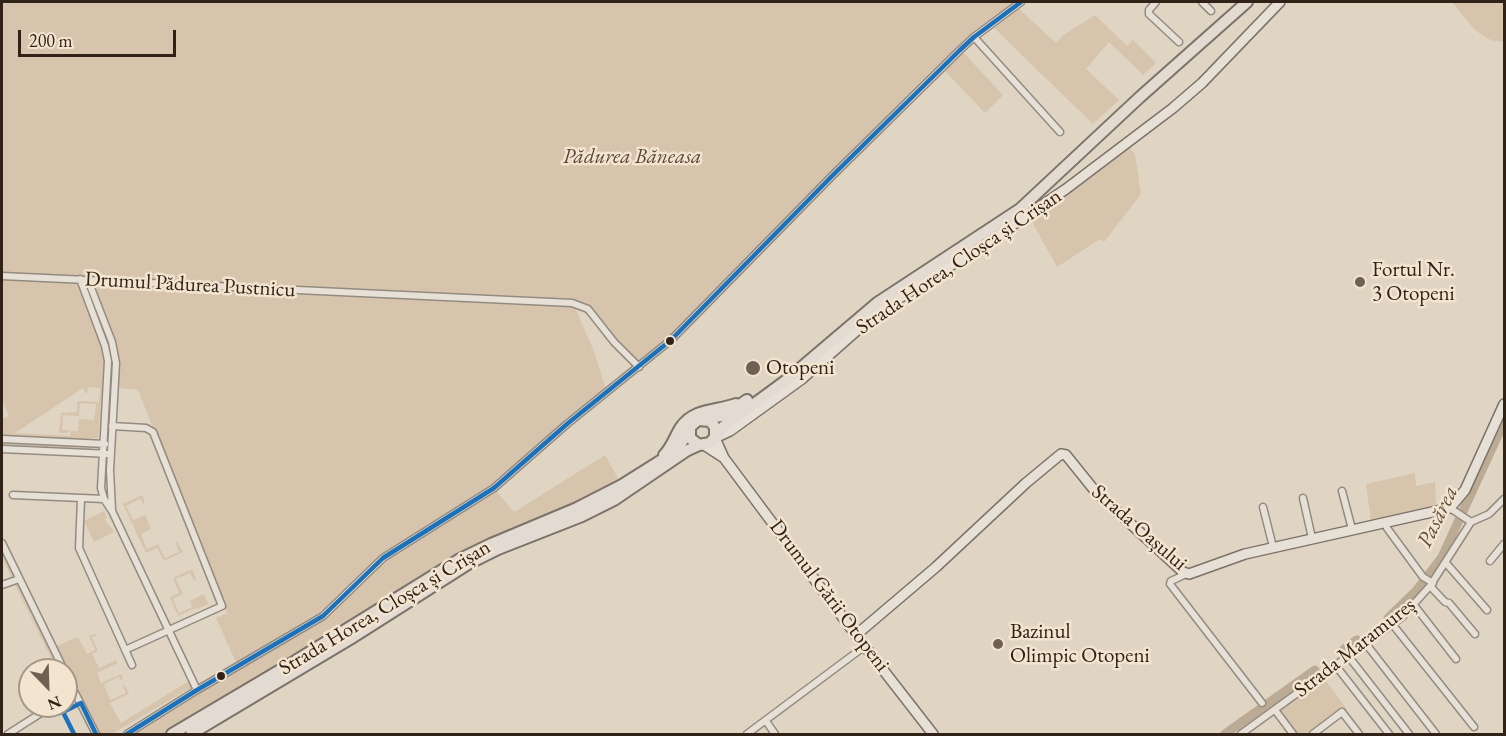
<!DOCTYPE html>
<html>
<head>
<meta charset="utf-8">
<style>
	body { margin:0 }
	#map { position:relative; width:1506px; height:736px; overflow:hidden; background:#e0d4c3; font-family:"EB Garamond",serif }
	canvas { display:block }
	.frame { position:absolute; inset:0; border:3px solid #302217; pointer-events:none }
	.north { position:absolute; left:18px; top:658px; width:60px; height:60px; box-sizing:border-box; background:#f3e4d0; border:2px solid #a59686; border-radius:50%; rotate:157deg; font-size:16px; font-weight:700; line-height:24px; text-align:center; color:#302217 }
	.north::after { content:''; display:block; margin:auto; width:21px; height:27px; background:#6e6053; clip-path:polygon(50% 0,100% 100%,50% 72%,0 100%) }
	.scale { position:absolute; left:18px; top:30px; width:158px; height:27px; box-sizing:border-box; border:3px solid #302217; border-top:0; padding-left:8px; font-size:18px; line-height:21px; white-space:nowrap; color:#302217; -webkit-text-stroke:4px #f3e4d0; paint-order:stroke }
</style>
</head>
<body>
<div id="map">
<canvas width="1506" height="736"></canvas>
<div class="frame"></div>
<div class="north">N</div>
<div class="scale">200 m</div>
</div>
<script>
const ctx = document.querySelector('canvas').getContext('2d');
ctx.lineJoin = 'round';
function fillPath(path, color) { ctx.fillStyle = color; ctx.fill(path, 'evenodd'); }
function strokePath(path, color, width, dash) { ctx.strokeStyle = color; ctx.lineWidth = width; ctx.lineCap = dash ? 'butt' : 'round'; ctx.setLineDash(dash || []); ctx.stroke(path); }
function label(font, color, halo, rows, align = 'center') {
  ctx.font = font + ' "EB Garamond",serif'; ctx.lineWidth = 5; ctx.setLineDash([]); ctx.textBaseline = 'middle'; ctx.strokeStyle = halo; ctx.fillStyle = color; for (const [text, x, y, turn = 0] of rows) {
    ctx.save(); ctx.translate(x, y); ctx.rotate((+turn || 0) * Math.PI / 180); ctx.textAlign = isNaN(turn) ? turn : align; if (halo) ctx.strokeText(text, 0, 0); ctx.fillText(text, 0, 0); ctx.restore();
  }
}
const green = new Path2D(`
	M2 2H1021L974 37 671 340 639 367 591 312 573 303 593 349 607 392 494 488 514 512 605 455 622 485 172 734H127L328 612 326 608 236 662 216 618 227 613 138 390 119 388V394H116L112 434H103L106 375 103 377 98 438H90V456L2 453V416L4 418 9 416 2 399ZM88 387 100 388 99 402 81 401 77 402V412L61 413 59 433H67L70 430H62L63 415 79 416 80 403 96 404 94 420 79 419 78 431H71L70 436 15 433 83 388 87 394Z
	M1452 2H1504V41C1481 45 1465 17 1452 2Z
	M1017 7 1056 43 1062 36 1095 15 1127 46 1133 40 1156 63 1143 75 1109 42 1086 69 1119 100 1093 124 992 26Z
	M962 51 1003 95 985 113 943 69Z
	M1129 146 1135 155 1141 194 1104 242 1100 239 1057 267 1030 218Z
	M1415 473 1416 486 1435 482 1436 506 1371 522 1366 484Z
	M142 495 145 503 143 504 140 499 126 506 133 520 145 515 151 529 141 534 147 549 158 544 165 558 179 552 175 543 177 542 183 552 164 561 157 548 146 553 123 504Z
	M104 511 107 518 105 519C107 524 112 527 114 532L94 542 84 521Z
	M2 543 63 668 57 670 2 558Z
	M192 569 196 579 194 581 190 573 176 579 183 594 173 599 179 613 192 607 190 601 204 594 208 604 197 609 195 606 196 608 178 616 170 597 179 593 173 578Z
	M95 634 98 635 92 637 98 651 92 654 99 668 115 661 114 658 118 663 97 673 101 683 121 674 123 679 120 680 119 677 104 684 110 700 126 693 122 684 126 687 129 694 110 703 121 723 189 681 192 687 112 734H101L57 646 78 637 87 654 95 650 89 636Z
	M1322 676 1347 709 1313 734H1293L1275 710Z`);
const river = new Path2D(`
	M1388 618 1416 591 1442 557 1504 422
	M1343 650 1357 640
	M1225 734 1315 670`);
const street = new Path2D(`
	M1156 2 1149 10V14L1179 42
	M1202 2 1211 11
	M974 37 1060 132
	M2 276 572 303 588 309 614 342 639 367
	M80 279 105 346 108 361 101 488 104 499 112 511 197 690
	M88 280 112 342 116 363 110 470 112 510
	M112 426 146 428 153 432 222 606 125 650
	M2 439 105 444
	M2 449 111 454
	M1342 491 1352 529
	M13 495 104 499
	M1303 498 1312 538
	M81 499 79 548 132 665
	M1263 507 1273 547
	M1450 508 1471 522
	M1387 528 1423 577 1433 583
	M2 543 64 670
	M1490 561 1504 544
	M1446 563 1487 610
	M1186 574 1171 581 1170 584 1262 703
	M2 585 19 579
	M1430 586 1445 602 1449 603 1475 634
	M1414 605 1456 659
	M1393 625 1474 727
	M1366 644 1436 734
	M1349 657 1409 734
	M1336 666 1389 734
	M66 675 96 734
	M66 698 75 693
	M1275 710 1293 734
	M766 721 775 734
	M8 734 52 706
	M127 734 197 690 323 616 383 558 494 488 567 424 671 340 833 175 960 50 974 37 1021 2
	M747 734 865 646
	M1241 734 1402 617 1430 586 1471 522 1489 514 1504 499
	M1313 734 1342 712 1359 734`);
const secondary = new Path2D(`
	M704 445 724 458
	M856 635 936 567 1026 483 1061 454 1066 455 1095 491 1183 572 1189 574 1245 554 1450 508 1465 490 1504 404
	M933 734 856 635 724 458 715 438 730 431 802 379 870 319 895 301 986 243 1066 189 1173 108 1202 83 1280 2`);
const primary = new Path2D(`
	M706 419 725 415 747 400
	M715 438V427L710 421 698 420 690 427V438L699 445 710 443 724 426 784 382 877 303 1020 209 1140 97 1247 2
	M664 455C672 447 675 436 681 427 694 408 717 411 736 404
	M172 734 292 663 460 559 491 544 577 508 622 485 676 451 689 431
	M191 734 350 639 468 564 498 549 582 516 614 500 686 451 699 445`);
const bus1 = new Path2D(`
	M74 734 63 712 81 703 96 734
	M127 734 197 690 323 616 383 558 494 488 567 424 671 340 833 175 960 50 974 37 1021 2`);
const markers = [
	[1360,282,6,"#6e6053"],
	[670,341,5,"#302217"],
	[753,368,8,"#6e6053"],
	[998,644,6,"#6e6053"],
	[221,676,5,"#302217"]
];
const parkNames = [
	["Pădurea Băneasa",632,157]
];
const streetNames = [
	["Strada Horea, Cloșca și Crișan",959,262,-34],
	["Drumul Pădurea Pustnicu",190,285,3],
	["Strada Oașului",1139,528,41],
	["Drumul Gării Otopeni",829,596,53],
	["Strada Horea, Cloșca și Crișan",385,608,-31],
	["Strada Maramureș",1355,648,-38]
];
const poiNames = [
	["Fortul Nr.",1372,270],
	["3 Otopeni",1372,294],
	["Otopeni",766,368],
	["Bazinul",1010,632],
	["Olimpic Otopeni",1010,656]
];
const waterNames = [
	["Pasărea",1438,517,-64]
];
fillPath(green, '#d6c4ad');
strokePath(river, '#bcab94', 9);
strokePath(street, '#948b80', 9);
strokePath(secondary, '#7b7369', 12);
strokePath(primary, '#7b7369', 14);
strokePath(street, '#e7e0d7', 6);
strokePath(secondary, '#e7e0d7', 9);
strokePath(primary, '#e3dbd1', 10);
strokePath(bus1, '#1d71b8', 4.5);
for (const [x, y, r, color] of markers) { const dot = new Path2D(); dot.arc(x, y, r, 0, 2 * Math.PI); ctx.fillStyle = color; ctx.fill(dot); strokePath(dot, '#f3e4d0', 2); }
label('italic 21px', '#574738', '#f3e4d0', parkNames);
label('21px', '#302217', '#f3e4d0', streetNames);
label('21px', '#302217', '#f3e4d0', poiNames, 'left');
label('italic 22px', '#5c4c3c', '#f3e4d0', waterNames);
</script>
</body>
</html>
